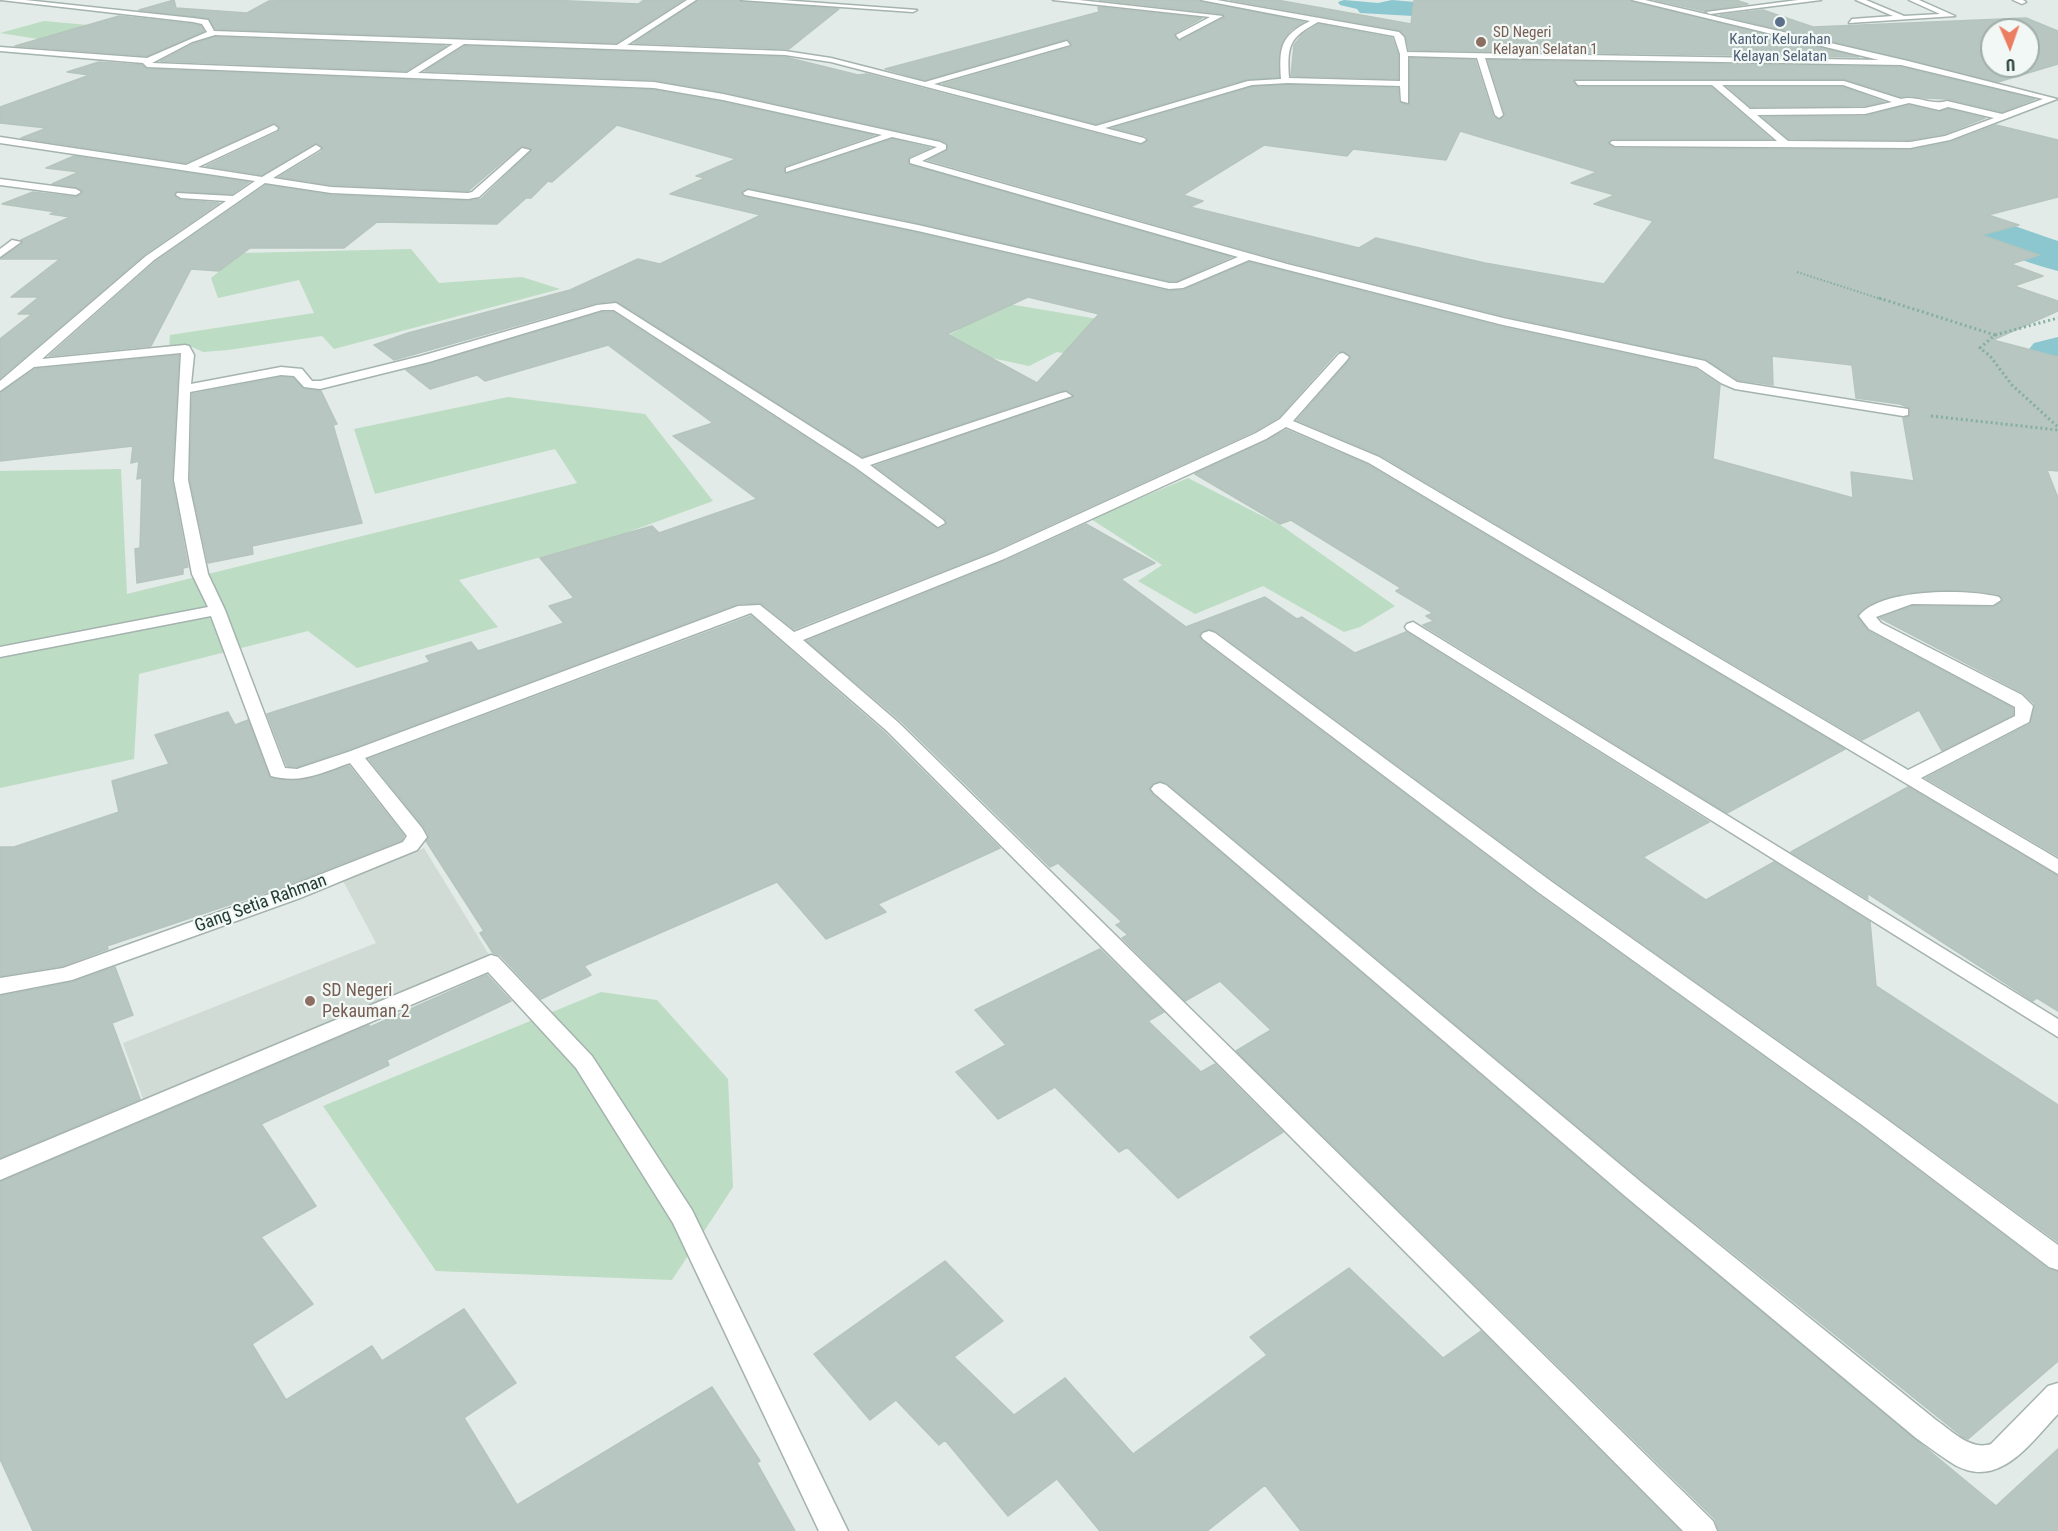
<!DOCTYPE html>
<html>
<head>
<meta charset="utf-8">
<style>
	body { margin:0 }
	#map { position:relative; width:2058px; height:1531px; overflow:hidden; background:#e2ebe7; font-family:"Roboto Condensed",sans-serif }
	canvas { display:block }
	.north { position:absolute; left:1980px; top:18px; width:60px; height:60px; box-sizing:border-box; background:#f2f8f5; border:2px solid #9fada8; border-radius:50%; rotate:178deg; font-size:16px; font-weight:700; line-height:24px; text-align:center; color:#233c34 }
	.north::after { content:''; display:block; margin:auto; width:21px; height:27px; background:#eb7d60; clip-path:polygon(50% 0,100% 100%,50% 72%,0 100%) }
</style>
</head>
<body>
<div id="map">
<canvas width="2058" height="1531"></canvas>
<div class="north">U</div>
</div>
<script>
const ctx = document.querySelector('canvas').getContext('2d');
ctx.lineJoin = 'round';
function fillPath(path, color) { ctx.fillStyle = color; ctx.fill(path, 'evenodd'); }
function strokePath(path, color, width, dash) { ctx.strokeStyle = color; ctx.lineWidth = width; ctx.lineCap = dash ? 'butt' : 'round'; ctx.setLineDash(dash || []); ctx.stroke(path); }
function label(font, color, halo, rows, align = 'center') {
  ctx.font = font + ' "Roboto Condensed",sans-serif'; ctx.lineWidth = 4.5; ctx.setLineDash([]); ctx.textBaseline = 'middle'; ctx.strokeStyle = halo; ctx.fillStyle = color; for (const [text, x, y, turn = 0] of rows) {
    ctx.save(); ctx.translate(x, y); ctx.rotate((+turn || 0) * Math.PI / 180); ctx.textAlign = isNaN(turn) ? turn : align; if (halo) ctx.strokeText(text, 0, 0); ctx.fillText(text, 0, 0); ctx.restore();
  }
}
const built = new Path2D(`
	M424 848 491 958 144 1102 123 1043 376 943 342 879Z`);
const green = new Path2D(`
	M44 21 142 30 76 45 0 33Z
	M411 249 439 283 522 277 560 289 334 349 322 336 228 350 203 352 192 347 169 348 170 335 314 313 299 280 218 298 211 278 242 253Z
	M973 298 1193 335 1157 369 1057 352 1029 366 931 345 960 329 937 321Z
	M508 397 645 414 713 501 623 534 459 580 498 627 357 668 308 631 139 674 134 759 0 788V471L121 469 127 594 577 483 555 449 375 494 354 429Z
	M1188 478 1282 526 1395 606 1360 627 1344 632 1263 586 1195 614 1138 581 1162 565 1091 519Z
	M601 992 657 1000 728 1079 733 1187 672 1280 436 1271 323 1106Z`);
const water = new Path2D(`
	M1344 0 1378 3 1392 0 1415 2 1413 16 1360 13 1357 9 1340 5 1338 2Z`);
const river = new Path2D(`
	M1245 64 1288 78 1295 83 1341 93 1367 106 1391 111 1397 119 1391 127C1379 130 1370 131 1359 129 1342 126 1331 115 1316 110 1292 101 1242 97 1227 75L1232 67Z
	M1883 201C1952 201 1994 219 2058 241V271C2019 262 1983 241 1945 232 1919 227 1893 231 1867 225L1860 215 1867 205Z
	M2058 337V409L2038 404 2011 371 2034 343Z`);
const building = new Path2D(`
	M174 0 176 8 247 13 269 1 301 0H549L638 4 644 0H683L616 43 215 29 208 18 139 10Z
	M698 0H739L839 9 789 49 634 43Z
	M1099 0H1199L1304 22 1291 30 1282 43 1279 77 1247 79 1096 124 943 84 1071 47 1072 44 1068 39 925 80 885 69 1099 12 1098 7 1202 18 1175 33 1179 41 1225 17 1223 14Z
	M1230 0H1277L1411 24 1414 0H1630L1859 57 1409 50 1406 37 1399 30Z
	M1655 0H1736L1748 4 1704 11Z
	M1763 10 1813 27 2026 18 2058 31V64L1998 82 1720 15ZM1992 30H2028V66H1992Z
	M119 16 193 24 201 26 204 31 147 56 15 46Z
	M1318 24 1392 38 1398 54V79L1291 76 1294 45 1302 35Z
	M215 37 446 46 406 71 160 61 193 44Z
	M465 46 785 57 858 75 867 74 1140 145 1148 140 1146 136 1113 128 1252 87 1288 85 1398 88 1399 102 1409 105 1410 58 1475 60 1493 116 1499 120 1505 114 1488 60 1901 67 2035 99 2002 112 1948 99 1901 97 1844 79 1573 81 1578 87H1711L1771 139H1612L1608 143 1615 148 1910 150 1951 142 1996 125 2058 140V197L1988 215 2019 225 1981 235 2039 255 2011 264 2043 276 2014 286 2058 301V311L1993 340 2058 357V471L2047 470 2058 498V856L1926 778 2030 724 2035 704 2023 693 1880 618 1912 606 1993 607 2003 600 2001 596 1947 590 1904 593 1869 605 1857 616 1868 631 2013 708V715L1942 751 1919 710 1862 740 1380 455 1297 420 1351 358 1342 351 1337 352 1279 417 1255 431 993 551 794 629 761 603 737 604 347 750 297 767 287 766 267 714 430 662 426 656 471 642 478 651 564 623 549 606 574 598 540 558 652 526 659 533 757 499 673 436 713 423 608 345 485 381 477 375 430 389 406 370 602 312H613L854 469 939 529 947 524 944 518 875 466 1074 395 1067 390 1060 391 862 457 616 301 596 303 394 360 374 345 408 333 570 290 638 259 660 264 761 215 670 194 705 178 696 176 736 159 617 125 552 182 548 181 531 198H526L497 224 377 222 344 248H250L219 271 191 269 151 346 49 356 155 262 266 185 331 195 468 201 481 199 532 150 521 146 468 191 331 185 279 177 321 152 323 148 317 143 262 175 206 166 278 132 280 127 275 123 186 163 21 138 47 128 0 123V107L90 75 67 72 99 62 142 65 147 69 654 90 723 102 874 135 785 166 784 172 787 174 892 139 930 148 909 157 908 164 1231 257 1177 281H1169L918 223 748 188 741 193 745 197 918 233 1168 291 1184 290 1249 262 1502 327 1696 369 1720 385 1713 459 1853 498 1851 472 1914 481 1903 418 1910 416V408L1900 404 1856 398 1852 365 1772 356 1773 385 1738 380 1705 359 1504 316 1288 262 928 160 948 149 947 143 940 140 723 92 654 80 425 71ZM1460 131 1597 172 1571 183 1615 195 1594 204 1653 221 1604 284 1485 263 1376 238 1359 248 1190 207 1203 201 1183 195 1264 145 1347 156 1353 149 1446 160ZM1028 297 1099 314 1037 383 947 334Z
	M1728 87H1843L1884 102 1865 106 1751 107Z
	M1909 105 1938 112 1948 109 1985 118 1944 134 1910 140 1789 139 1763 117 1865 116Z
	M74 156 249 182 232 194 175 192 174 196 181 200 219 203 145 254 0 378V339L32 314H18L39 297H11L60 259H0L22 244 21 240 70 217 50 214 56 212 2 204 33 192 76 197 82 194 83 191 76 187 52 184 79 172 46 168Z
	M179 355 172 480 188 567 183 568V574L137 583 135 549 140 548 142 478 137 479 139 461 131 463 133 446 0 461V393L35 369Z
	M281 377 293 378 304 389 321 391 337 424 333 425 362 523 252 546 253 554 208 563 190 480 192 394Z
	M1286 430 1368 465 1845 749 1727 813 1423 625 1434 621 1426 616 1433 613 1396 591 1401 588 1291 520 1280 524 1195 474Z
	M1086 524 1155 563 1121 579 1186 627 1265 597 1297 619 1302 617 1355 653 1406 632 1709 822 1643 857 1706 900 1774 862 1870 922 1876 986 2058 1105V1242L1879 1111 1553 880 1216 631 1208 629 1199 635 1202 641 1537 894 1861 1127 2048 1269 2058 1272V1361L1968 1439 1963 1437 1642 1180 1167 783 1159 781 1149 788 1153 795 1624 1198 1996 1506 2058 1449V1531H1719L1715 1519 1236 1051 1271 1030 1220 981 1185 1001 1122 938 1128 935 1116 925 1122 922 1058 863 1050 867 901 721 807 641 1005 561Z
	M751 616 885 733 1000 848 878 904 886 912 826 939 777 882 584 966 591 975 541 999 500 955 493 953 480 933 484 931 426 841 429 836 424 827 369 759Z
	M228 712 235 725 248 720 271 778 302 780 349 766 404 836 402 840 285 886 107 946 108 949 62 966 0 976V847H14L119 812 112 781 169 764 155 735Z
	M1908 787 2058 876V1011L2037 998 2033 1001 1867 893 1868 899 1791 852Z
	M1100 949 1164 1012 1148 1021 1201 1072 1215 1064 1283 1132 1178 1198 1127 1147 1119 1152 1055 1087 998 1119 956 1072 1006 1045 975 1010Z
	M115 967 133 1015 112 1023 140 1099 0 1158V996L72 982Z
	M487 975 511 1001 387 1060 389 1065 261 1124 316 1206 261 1237 313 1304 252 1344 286 1400 372 1346 382 1361 464 1309 516 1383 464 1418 517 1505 712 1387 760 1461 757 1463 795 1531H33L0 1459V1182L369 1025 370 1027Z
	M945 1261 1003 1321 954 1357 1014 1415 1065 1378 1133 1454 1267 1355 1250 1337 1349 1268 1443 1358 1481 1331 1680 1531H1301L1265 1485 1207 1531H1100L1057 1479 1008 1516 945 1440 939 1445 896 1400 870 1420 814 1354Z`);
const pathFar1 = new Path2D(`
	M1797 272 1884 300`);
const path = new Path2D(`
	M1879 298 1995 335 1980 348 1990 356 2012 385 2058 427
	M1995 335 2058 318
	M1931 416 2058 430`);
const minor = new Path2D(`
	M1 0H25L193 18 208 20 214 31 617 45 687 0H696L627 45 785 51 831 58 925 82 1067 41 1070 45 934 84 1096 126 1248 81 1281 79C1279 48 1280 36 1310 21L1201 0H1217L1399 32 1404 37 1407 52 1879 60 1632 0H1645L1908 61 2057 99 1950 140 1910 148 1615 146 1610 143 1612 141H1777L1712 85H1578L1575 81H1844L1901 99C1917 95 1931 106 1947 101L2002 114 2043 99 1901 65 1485 58 1503 115 1499 118 1495 115 1477 58 1408 56V103L1401 101 1400 86 1288 83 1252 85 1105 128 1144 138 1146 140 1141 143 831 62 785 55 464 44 418 73 654 82 723 94 940 142 946 145V149L922 161 1287 264 1503 318 1705 361 1737 382 1908 409V415L1903 416 1735 389 1721 383 1697 367 1503 325 1249 260 1183 288 1169 289 918 231 745 195 743 193 748 190 918 225 1169 283H1177L1238 257 910 163V159L937 147 892 137 786 172V168L882 135 723 100 654 88 147 67 143 63 0 51V47L147 58 207 32 202 24 193 22ZM1318 22 1394 36 1400 54V81L1289 78C1287 45 1289 38 1318 22ZM215 35 453 44 407 73 152 63 192 42ZM1722 85H1843L1892 102 1865 108 1750 109ZM1909 103 1939 110 1948 107 1994 118 1945 136 1910 142 1788 141 1757 115 1865 114Z
	M741 0H781L917 10 913 12Z
	M1053 0H1079L1223 16 1179 39 1176 35 1210 17Z
	M1798 0H1821L1710 14 1706 12Z
	M1856 0H1866L1904 16 1940 14 1909 0H1919L1955 16 1849 23 1852 19 1893 16Z
	M2013 0H2023L2026 2 2022 4Z
	M274 125 278 128 277 130 198 167 262 177 316 145 321 148 319 150 273 178 331 187 468 193 472 192 522 148 530 150 479 197 468 199 331 193 265 183 154 260 42 359 185 345 189 346 194 355 191 384 281 367 302 369 312 381H320L421 356 597 305 616 303 862 459 1061 393 1066 392 1072 396 870 465 943 520 945 523 938 527 855 467 614 310H602L429 362 320 389 304 387 294 376 281 375 190 392 188 480 208 574 225 610 285 768 297 769 348 752 738 606 760 605 794 632 994 553 1256 433 1280 419 1339 354 1343 353 1349 357 1347 360 1293 421 1379 457 1908 770 2015 716V707L1869 629 1859 616C1881 588 1967 589 1999 597L2001 600 1993 605 1912 604 1876 617 1881 623 2022 695 2033 706 2029 722 1921 778 2058 859V874L1369 463 1286 427 1266 439 1004 559 803 640 899 723 1713 1521 1717 1531H1683L887 731 751 613 365 758 422 828 427 837 417 850 300 898 72 980 0 994V978L63 968 286 888 403 842 407 836 350 763C321 773 301 784 271 776L211 616 0 657V647L208 607 192 574 174 480 181 353 34 367 0 391V381L146 256 226 201 181 198 176 195 177 193 233 196 255 181 0 143V137L186 165Z
	M0 179 76 189 81 192 76 195 0 185Z
	M12 240 21 242 0 257V249Z
	M1413 622 2058 1019V1037L1407 630 1405 627 1407 624Z
	M1209 631 1215 633 1552 882 1878 1113 2058 1245V1270L2049 1267 1862 1125 1538 892 1203 639 1201 636 1203 633Z
	M1160 783 1166 785 1641 1182 1936 1420C1952 1431 1971 1451 1991 1444L2048 1386 2058 1383V1414C2031 1442 2000 1490 1955 1465 1942 1457 1929 1447 1916 1438L1625 1196 1154 793 1151 789 1154 785Z
	M491 955 498 957 592 1056 692 1210 848 1531H819L673 1223 576 1068 488 972 0 1180V1160Z`);
const markers = [
	[1780,22,6,"#5c6f8a"],
	[1481,42,6,"#8d6e63"],
	[310,1001,6,"#8d6e63"]
];
const farEducationnames = [
	["SD Negeri",1493,33],
	["Kelayan Selatan 1",1493,50]
];
const farServicenames = [
	["Kantor Kelurahan",1780,40],
	["Kelayan Selatan",1780,57]
];
const streetNames = [
	["Gang Setia Rahman",261,904,-20]
];
const educationNames = [
	["SD Negeri",322,991],
	["Pekauman 2",322,1012]
];
fillPath(built, '#d0dbd6');
fillPath(green, '#bcdcc3');
fillPath(water, '#8cc6ce');
fillPath(river, '#8cc6ce');
fillPath(building, '#b7c6c0');
strokePath(building, '#b5c5bd', 1.5);
strokePath(minor, '#a5b3ae', 3);
strokePath(pathFar1, '#84ae9f', 2, [1.5, 2]);
strokePath(path, '#84ae9f', 3, [2, 3]);
fillPath(minor, '#fff');
for (const [x, y, r, color] of markers) { const dot = new Path2D(); dot.arc(x, y, r, 0, 2 * Math.PI); ctx.fillStyle = color; ctx.fill(dot); strokePath(dot, '#f2f8f5', 2); }
label('15px', '#785e54', '#f2f8f5', farEducationnames, 'left');
label('15px', '#4e5e75', '#f2f8f5', farServicenames);
label('18px', '#233c34', '#f2f8f5', streetNames);
label('18px', '#785e54', '#f2f8f5', educationNames, 'left');
</script>
</body>
</html>
